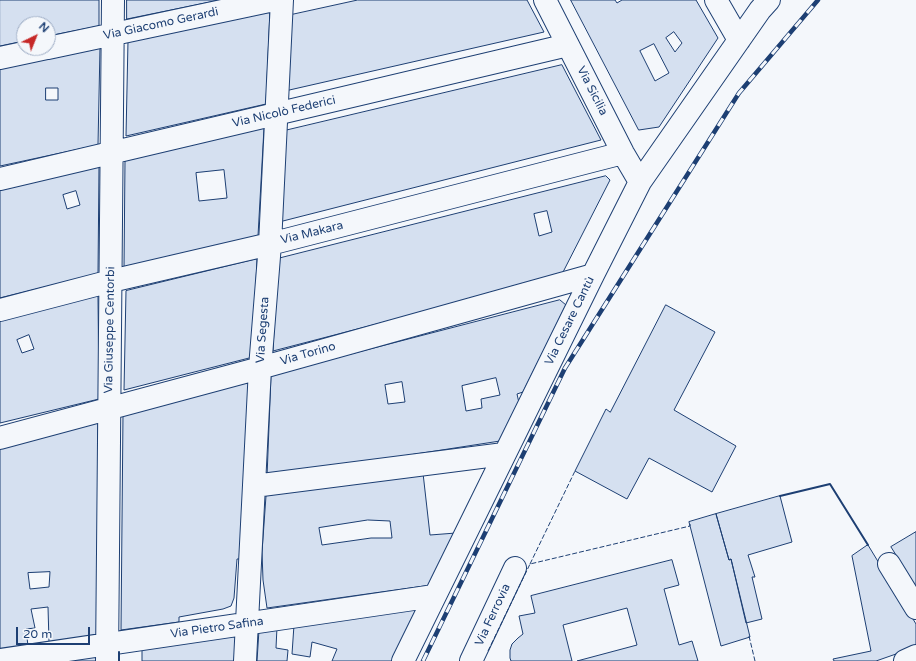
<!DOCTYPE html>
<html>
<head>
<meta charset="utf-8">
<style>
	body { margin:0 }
	#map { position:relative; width:916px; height:661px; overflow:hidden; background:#f4f7fb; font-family:"Varela Round",sans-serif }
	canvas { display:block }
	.north { position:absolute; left:16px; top:16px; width:40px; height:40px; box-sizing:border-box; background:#f4f7fb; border:1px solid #9eadc5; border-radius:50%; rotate:43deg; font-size:11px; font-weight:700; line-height:16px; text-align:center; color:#1d3f73 }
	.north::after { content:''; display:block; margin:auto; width:14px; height:18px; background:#c62828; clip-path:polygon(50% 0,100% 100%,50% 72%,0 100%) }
	.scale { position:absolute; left:16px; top:627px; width:74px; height:18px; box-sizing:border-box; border:2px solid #1d3f73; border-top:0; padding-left:5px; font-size:12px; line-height:14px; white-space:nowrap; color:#1d3f73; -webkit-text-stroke:3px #f4f7fb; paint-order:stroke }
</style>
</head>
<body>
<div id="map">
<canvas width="916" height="661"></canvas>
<div class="north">N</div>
<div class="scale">20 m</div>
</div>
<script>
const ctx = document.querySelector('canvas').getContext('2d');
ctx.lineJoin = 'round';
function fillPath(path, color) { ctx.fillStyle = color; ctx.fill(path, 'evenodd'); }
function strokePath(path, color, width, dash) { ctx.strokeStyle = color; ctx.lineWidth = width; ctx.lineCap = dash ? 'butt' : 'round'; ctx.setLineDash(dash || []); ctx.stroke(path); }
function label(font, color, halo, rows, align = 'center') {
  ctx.font = font + ' "Varela Round",sans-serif'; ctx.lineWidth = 3; ctx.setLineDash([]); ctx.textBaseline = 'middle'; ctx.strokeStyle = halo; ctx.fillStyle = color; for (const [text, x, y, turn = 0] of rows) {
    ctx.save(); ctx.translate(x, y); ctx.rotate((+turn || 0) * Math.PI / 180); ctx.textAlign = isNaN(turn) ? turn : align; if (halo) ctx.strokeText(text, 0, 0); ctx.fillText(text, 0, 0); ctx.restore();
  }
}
const building = new Path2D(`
	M0 0H99V26L48 36V24H24V41L0 46Z
	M127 0H220L127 19Z
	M358 0H527L544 32 285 91 291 15Z
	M571 0H615L617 3 622 0H696L718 38 659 127 639 130ZM674 32 682 43 675 52 666 38ZM654 44 669 73 655 81 640 51Z
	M270 10 266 104 126 136 128 41Z
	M100 48 98 145 0 166V67ZM46 88H58V100H46Z
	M562 65 601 140 279 222 284 131Z
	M264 128 258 236 124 268 125 161ZM224 170 227 198 199 201 196 173Z
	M99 167 98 274 0 298V190ZM76 191 80 205 67 209 63 195Z
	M606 176 610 180 561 276 273 351 277 259ZM547 211 552 232 539 236 534 214Z
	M257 259 253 357 124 390 126 291Z
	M98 296 99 399 0 423V320ZM29 335 34 349 22 353 17 340Z
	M560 300 566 305 523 392 517 394 519 403 500 441 267 477 271 375ZM496 378 500 395 481 399 482 408 466 411 462 386ZM402 382 405 402 388 404 385 385Z
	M666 305 715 332 674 410 736 446 712 492 649 458 627 499 575 471 606 409 610 412Z
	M252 381 243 559H237L234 598 231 606 223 609 179 617V622L121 630 123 414Z
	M98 421 97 635 49 642 48 607 31 609 35 628 26 629 28 646 0 650V446ZM50 572 49 587 30 589 28 573Z
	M423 473 430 535 456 533 431 585 267 608 263 580 262 552 266 496ZM368 520 390 521 392 538H371L322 545 319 528Z
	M780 496 792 542 748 555 755 577H752L762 619 746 623 731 559 729 560 716 514Z
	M716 514 729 560 731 559 750 637 721 646 689 522Z
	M916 532V587L891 547Z
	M868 545 916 624V647L876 661H834L833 659 871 651 852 556Z
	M672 560 679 585 664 589 679 645 692 641 698 661H577L637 645 627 608 563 625 572 661H511L510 658V650L512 644 518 638 523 634 519 616 535 613 531 596Z
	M412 608 417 614 395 661H332L337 649 312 642 310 657 292 654 294 625Z
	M277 627 276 648 288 650 287 661H257L259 630Z
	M238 634 237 661H142V648Z
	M99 654V661H54Z`);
const minor = new Path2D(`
	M545 0 623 153 640 182
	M716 0 739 40
	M48 48 274 0
	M0 58 47 48
	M0 179 568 45
	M0 310 111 281 270 244 623 153
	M0 438 260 368 593 275
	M254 486 504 454
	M889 564 916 608
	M0 660 434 596
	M107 661 113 0
	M245 661 260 368 270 244 282 0
	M403 661 593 275 640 182 760 10 769 0
	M471 661 515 568
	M905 661 916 656`);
const rail = new Path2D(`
	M423 661 565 368 739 93 818 0`);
const fence = new Path2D(`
	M530 564 575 471
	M749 636 755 661
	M488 651 530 564 690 526V524`);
const wall = new Path2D(`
	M780 496 830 484 868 545
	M119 652V661`);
const streetNames = [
	["Via Giacomo Gerardi",161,24,-12],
	["Via Sicilia",592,91,63],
	["Via Nicolò Federici",284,112,-13],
	["Via Makara",312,233,-14],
	["Via Cesare Cantù",570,321,-64],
	["Via Giuseppe Centorbi",110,330,-89],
	["Via Segesta",263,330,-86],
	["Via Torino",308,354,-16],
	["Via Ferrovia",493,615,-65],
	["Via Pietro Safina",217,628,-8]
];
fillPath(building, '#d5e0f0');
strokePath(building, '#1d3f73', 1);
strokePath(minor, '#1d3f73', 24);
strokePath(minor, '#f4f7fb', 22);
strokePath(rail, '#1d3f73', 4.5);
strokePath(rail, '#f4f7fb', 3, [9]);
strokePath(fence, '#1d3f73', 1, [5, 2]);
strokePath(wall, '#1d3f73', 2);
label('12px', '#1d3f73', '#f4f7fb', streetNames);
</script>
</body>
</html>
